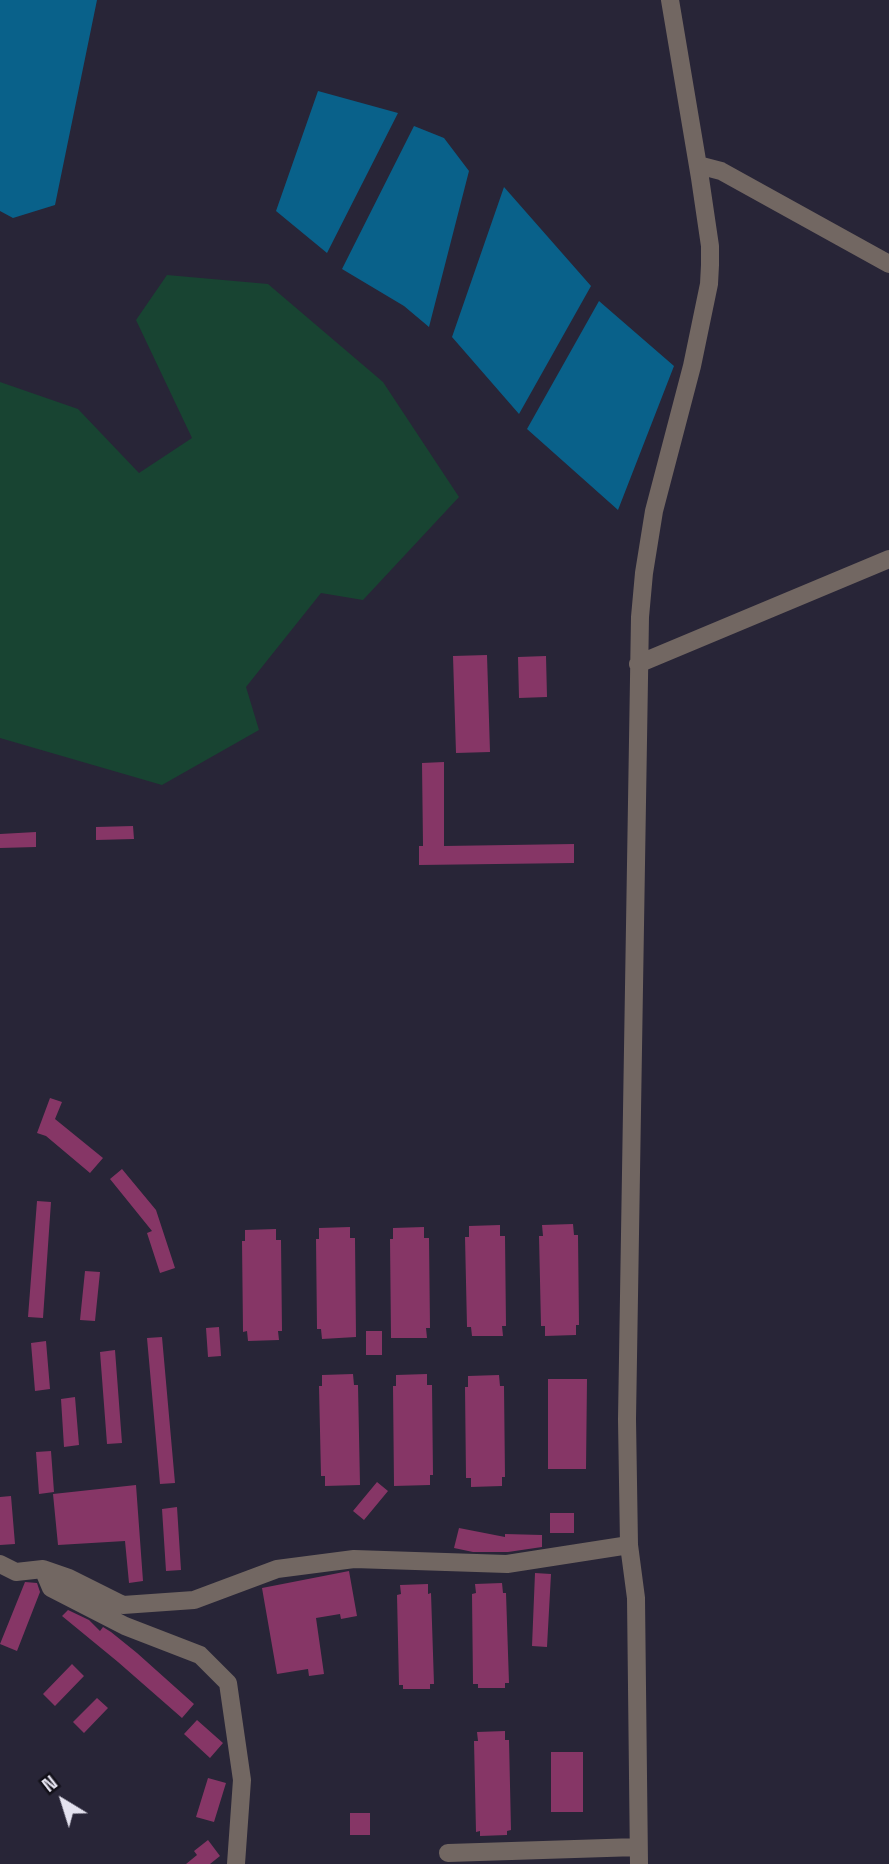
<!DOCTYPE html>
<html>
<head>
<meta charset="utf-8">
<style>
	body { margin:0 }
	#map { position:relative; width:889px; height:1864px; overflow:hidden; background:#282537; font-family:"Space Grotesk",sans-serif }
	canvas { display:block }
	.north { position:absolute; left:28px; top:1766px; width:70px; height:70px; -webkit-text-stroke:5px #110f18; paint-order:stroke; rotate:322deg; font-size:19px; font-weight:700; line-height:28px; text-align:center; color:#e4e2ef }
	.north::after { content:''; display:block; margin:auto; width:24px; height:32px; background:#e4e2ef; clip-path:polygon(50% 0,100% 100%,50% 72%,0 100%) }
</style>
</head>
<body>
<div id="map">
<canvas width="889" height="1864"></canvas>
<div class="north">N</div>
</div>
<script>
const ctx = document.querySelector('canvas').getContext('2d');
ctx.lineJoin = 'round';
function fillPath(path, color) { ctx.fillStyle = color; ctx.fill(path, 'evenodd'); }
function strokePath(path, color, width, dash) { ctx.strokeStyle = color; ctx.lineWidth = width; ctx.lineCap = dash ? 'butt' : 'round'; ctx.setLineDash(dash || []); ctx.stroke(path); }
const green = new Path2D(`
	M167 275 268 284 383 382 459 497 363 600 321 593 246 687 259 730 162 785 0 738V382L78 409 139 473 192 438 136 320Z`);
const water = new Path2D(`
	M0 0H97L55 205 13 218 0 211Z
	M318 91 398 113 327 253 276 211Z
	M414 126 444 138 469 171 429 327 404 306 342 269Z
	M504 187 591 286 519 414 452 337Z
	M599 301 674 366 618 510 527 429Z`);
const building = new Path2D(`
	M487 655 490 752 456 753 453 656Z
	M546 656 547 697 519 698 518 657Z
	M444 762V846L574 844V863L419 865V846H423L422 763Z
	M133 826 134 839 96 840V827Z
	M36 832V847L0 848V834Z
	M50 1098 62 1102 55 1119 103 1158 90 1173 46 1136 37 1133Z
	M122 1169 156 1210 175 1268 160 1273 147 1233 152 1231 110 1179Z
	M37 1201 51 1202 43 1318 28 1317Z
	M573 1224 574 1235H578L579 1325H576V1335L545 1336V1326H541L539 1236H543L542 1225Z
	M500 1225V1236H505L506 1326H502L503 1336H472L471 1327H467L465 1237H469V1226Z
	M350 1227V1238H355L356 1337 322 1339 321 1329H317L316 1239H319V1228Z
	M424 1227V1238H429L430 1328H426L427 1338H391L390 1239H393V1228Z
	M276 1229V1240H281L282 1331H278L279 1340 248 1341 247 1331 243 1332 242 1241H245V1230Z
	M85 1271 100 1272 95 1321 80 1320Z
	M219 1327 221 1356 208 1357 206 1328Z
	M366 1331H382V1355H366Z
	M162 1337 175 1483 160 1484 147 1338Z
	M46 1341 50 1389 35 1391 31 1343Z
	M115 1350 122 1443 107 1444 100 1352Z
	M353 1374 354 1385H358L360 1485 325 1486V1476H321L319 1386H322V1375Z
	M427 1374V1385H432L433 1475H430V1485L394 1486 393 1386H396V1375Z
	M499 1375 500 1386H504L505 1477H502V1486L471 1487V1478H466L465 1387H468V1376Z
	M548 1379H587L586 1469H548Z
	M75 1397 79 1445 64 1447 61 1399Z
	M51 1451 54 1492 39 1494 36 1452Z
	M377 1482 388 1491 364 1520 353 1511Z
	M136 1485 143 1581 129 1583 125 1541 58 1545 53 1494Z
	M11 1496 15 1544 0 1545V1497Z
	M177 1507 181 1570 166 1571 162 1509Z
	M550 1513H574V1533H550Z
	M459 1528 505 1537V1534L542 1535V1547L508 1552H473L454 1548Z
	M349 1571 357 1616 341 1619 340 1614 316 1618 324 1674 309 1676 308 1669 277 1674 262 1588Z
	M535 1573 551 1574 547 1647 532 1646Z
	M25 1582 37 1583 40 1592 17 1651 0 1644Z
	M502 1583 503 1593H506L509 1683H505V1688H478V1684H473L472 1594 476 1593 475 1584Z
	M428 1584V1594L431 1593 434 1684H430V1689H403V1685H399L397 1595 401 1594 400 1585Z
	M68 1610 89 1620 100 1631 103 1627 111 1632 137 1653 194 1704 182 1718 118 1662 62 1616Z
	M72 1664 84 1676 55 1706 43 1694Z
	M97 1698 108 1708 84 1733 73 1722Z
	M197 1720 223 1743 210 1758 184 1734Z
	M505 1731V1740H509L511 1830 507 1831V1835L480 1836V1831L476 1832 474 1741H478L477 1732Z
	M551 1752H583V1812H551Z
	M208 1778 226 1783 214 1822 196 1817Z
	M350 1813H370V1835H350Z
	M208 1840 220 1856 210 1864H186L197 1855 194 1851Z`);
const minor = new Path2D(`
	M698 165 721 171 889 264
	M638 664 889 559
	M0 1564 16 1572 43 1569 69 1578 123 1605 194 1600 277 1569 354 1559 507 1564 629 1545
	M43 1569 51 1588 125 1626 200 1655 228 1683 242 1780 236 1864
	M448 1853 638 1847
	M639 1864 636 1598 629 1545 627 1419 640 617 644 573 654 511 692 366 709 284 710 265V246L700 178 670 0`);
fillPath(green, '#184432');
fillPath(water, '#09618a');
fillPath(building, '#863666');
strokePath(minor, '#726762', 18);
</script>
</body>
</html>
